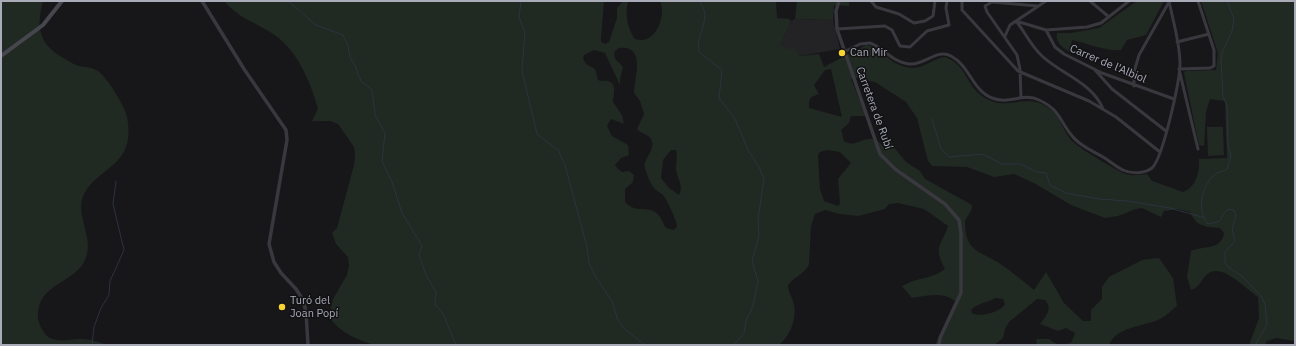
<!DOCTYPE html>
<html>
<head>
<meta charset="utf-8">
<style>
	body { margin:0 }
	#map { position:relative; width:1296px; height:346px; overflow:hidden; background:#171719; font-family:"IBM Plex Sans",sans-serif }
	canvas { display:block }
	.frame { position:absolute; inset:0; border:2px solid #a9abb9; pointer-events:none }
</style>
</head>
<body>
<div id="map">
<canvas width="1296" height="346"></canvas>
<div class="frame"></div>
</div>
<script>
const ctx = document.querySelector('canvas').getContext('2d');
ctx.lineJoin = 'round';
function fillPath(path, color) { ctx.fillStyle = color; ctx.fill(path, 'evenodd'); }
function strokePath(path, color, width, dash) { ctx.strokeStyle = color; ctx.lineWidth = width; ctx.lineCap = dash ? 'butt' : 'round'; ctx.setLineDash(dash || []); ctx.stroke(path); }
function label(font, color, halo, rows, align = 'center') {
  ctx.font = font + ' "IBM Plex Sans",sans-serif'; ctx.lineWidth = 3; ctx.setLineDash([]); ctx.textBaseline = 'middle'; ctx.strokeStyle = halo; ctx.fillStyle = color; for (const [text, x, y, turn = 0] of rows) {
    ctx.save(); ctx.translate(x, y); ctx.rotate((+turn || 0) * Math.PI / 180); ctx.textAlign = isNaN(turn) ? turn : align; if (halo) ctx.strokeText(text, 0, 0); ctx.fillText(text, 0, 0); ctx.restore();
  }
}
const built = new Path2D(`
	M795 19 833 20 840 49 799 56 781 45 791 21Z`);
const green = new Path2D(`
	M1 1H43C37 25 37 41 60 56 66 59 72 64 79 66 84 67 91 67 96 70 106 74 125 107 127 117 129 126 129 136 127 144 121 167 95 173 84 194 73 216 98 240 83 264 69 284 40 285 38 313 37 320 41 329 46 335 56 344 68 339 81 339 90 339 99 342 107 345H1Z
	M224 1H604L601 38V42L605 44 609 42 617 18V8L623 1H628C625 13 627 29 635 39 655 46 667 16 660 1H776L777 18 789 19 791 21 781 45 789 49H796L799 56 819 54 824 67 866 45C881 46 889 67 913 68 924 68 934 58 945 57 967 65 966 85 982 96 1007 114 1024 91 1049 108 1060 115 1062 130 1071 140 1077 147 1117 171 1126 174 1133 176 1140 175 1147 174L1152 181 1183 192C1196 187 1200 172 1199 159L1227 158 1225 101 1210 99 1206 112 1204 146 1199 145 1184 73 1185 71 1216 70 1218 53 1201 1H1295V341L1276 338 1267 341 1265 345H1249L1259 318 1258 297C1246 289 1223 264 1209 273 1201 278 1201 287 1191 290L1187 277 1191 251C1204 245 1221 251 1224 233L1220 228C1204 226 1198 228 1190 212L1178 209 1164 211 1161 217 1142 208 1136 209 1118 216 1105 218 1071 205 1034 183 1014 174 994 177 967 167 932 166 928 161 917 118 906 102 875 82 858 78 851 79 866 116H851L849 123 841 130 844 141C854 148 861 138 871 139 879 139 881 146 887 149L885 135 887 134 893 146 906 162 920 171 925 179 972 205C973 213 964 217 965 224 966 252 980 251 999 263 1011 271 1023 281 1034 290L1046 272 1064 303 1083 321H1091V310L1102 299V287L1109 277 1142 260 1159 258 1173 278 1177 306C1172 310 1166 316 1160 319 1143 327 1117 326 1109 345H1061L1071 343 1075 333 1066 328 1058 331 1040 324C1046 316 1053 309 1045 300L1037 299 1009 322 1005 329 1003 338 994 345H935L955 301C942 291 927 296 912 298L902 286C917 277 931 280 945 269 933 246 941 247 948 226L924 209 898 203 889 204 885 209 858 216 840 214 825 210 815 214 811 226 809 264C806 273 794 277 788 285 788 291 791 295 793 301 798 317 791 335 779 345H374C356 339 340 333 329 317L333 299 347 275 349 266 348 257 336 244 332 233 337 228 354 165 355 156 354 147 338 124 330 121H312L318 109C311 82 296 47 270 32 252 21 239 18 224 1ZM619 48C647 45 634 79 634 93L640 101 644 114 637 129C641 134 648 134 651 139 657 150 642 159 645 168 647 175 651 186 656 190 658 192 661 193 663 195 666 198 677 221 677 226L674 230 666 228C662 222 661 216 655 212 645 206 634 213 625 202V189L633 182 634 175 629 171 622 172 617 168 615 165 621 158 629 155 628 145 612 136 607 126 611 119 624 124 622 115 613 102C613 96 618 84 608 81 604 80 602 82 598 80L595 69 586 64 583 59 584 55 594 50 605 53 620 85V79L623 67C619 61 612 60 615 51ZM831 69 842 117 809 108V102L811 97 819 94 814 85 825 70ZM671 150H676C678 157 676 162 676 169 677 179 684 185 679 195L669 188 661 178 663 160ZM827 150 840 152 851 163 838 179 840 203 838 206 824 201 820 189 818 155 820 152ZM995 298 1003 299 1005 304C1001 312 979 318 972 313L971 310C977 303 987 303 995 298Z
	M797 1H849V6L834 5 833 20 795 19Z
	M1137 1H1164L1146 35 1127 40 1121 50C1108 52 1086 43 1072 40L1070 52C1063 48 1055 43 1057 33H1071L1099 28Z
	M1207 127H1223L1224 155 1208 156Z
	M1036 339H1049L1058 345H1037Z`);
const stream = new Path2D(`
	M288 1 316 25 343 35 348 46 350 57 356 67 358 75 362 82 372 90 375 115 385 133 382 161 392 182 402 213 422 246 419 255 426 275 436 292 435 304 443 314 456 345
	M521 1 519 17 525 32 522 71 537 134 558 150 565 165 587 247 589 263 597 279 612 301 618 321 627 331 645 345
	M698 1C715 16 695 33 699 52L722 70 719 98 735 119 748 150 759 167 764 179 758 219 759 236 752 261 758 281 753 306 746 321 744 333 734 345
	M1227 1 1234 19 1232 31 1222 53 1221 62 1223 96 1227 106 1228 146 1231 156 1227 169C1223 172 1216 172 1213 176 1201 188 1197 211 1208 224L1218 222C1225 216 1223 207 1234 210L1236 216 1232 229 1235 241 1225 252V262L1228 267 1243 277 1261 296 1265 304 1267 325 1255 345
	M932 119 941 149 949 157 983 154 1002 164H1021L1036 172 1046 173 1050 185 1066 193 1099 199 1127 201 1170 208 1205 218
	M92 345 94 327 101 308 109 295 110 281 124 250 113 204 116 181`);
const minor = new Path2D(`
	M871 1 876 7 899 14 914 23 925 21 933 16 935 1
	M962 1V10L1018 71 1089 101 1116 117 1160 152
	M1090 1 1109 17
	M1016 21C1025 32 1031 46 1042 56 1061 74 1093 83 1103 109
	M1016 21 1046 30 1087 27 1101 23 1129 1
	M837 29 885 26 892 30 900 46 910 47 927 31 949 25 946 8 947 1
	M1046 30 1055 47 1064 54 1102 73 1174 99
	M1005 36 1010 25 1046 1
	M1177 42 1209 34
	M844 52 860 44 870 43C884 48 892 62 909 64 924 66 937 48 951 56 970 66 972 90 992 98 1009 105 1024 92 1039 100 1061 110 1059 121 1073 137 1080 146 1093 151 1103 157 1110 161 1116 167 1123 170 1131 174 1144 174 1152 168 1163 158 1180 80 1180 64 1180 43 1173 21 1169 1
	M1095 70 1112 89 1166 131
	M1134 86V72L1139 55 1169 2
	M1021 98 1020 69 1017 55 987 12 985 6 992 2 1038 6
	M1198 149 1179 69 1210 68 1214 66V50L1198 1`);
const tertiary = new Path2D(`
	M202 1 244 69 286 130 287 140 269 244 274 262 281 273 296 289 303 300 306 312 308 345
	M839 1 836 11 837 29 880 154 895 169 945 204 959 220 961 233V293L940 338 939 345`);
const secondary = new Path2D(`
	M1 56 43 25 62 1`);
const markers = [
	[842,53,4,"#f7d431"],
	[282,307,4,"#f7d431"]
];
const poiNames = [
	["Can Mir",850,53],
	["Turó del",290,301],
	["Joan Popí",290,314]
];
const streetNames = [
	["Carrer de l'Albiol",1108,64,23],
	["Carretera de Rubí",874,108,70]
];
fillPath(built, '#232326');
fillPath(green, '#212923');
strokePath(stream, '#2c333e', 1);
strokePath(minor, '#38383e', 3);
strokePath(tertiary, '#38383e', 3.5);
strokePath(secondary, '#46474e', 4);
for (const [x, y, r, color] of markers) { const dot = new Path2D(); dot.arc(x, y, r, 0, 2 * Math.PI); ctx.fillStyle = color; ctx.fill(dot); strokePath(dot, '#121214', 1.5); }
label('11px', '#a9abb9', '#121214', poiNames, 'left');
label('11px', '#a9abb9', '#121214', streetNames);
</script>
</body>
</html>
